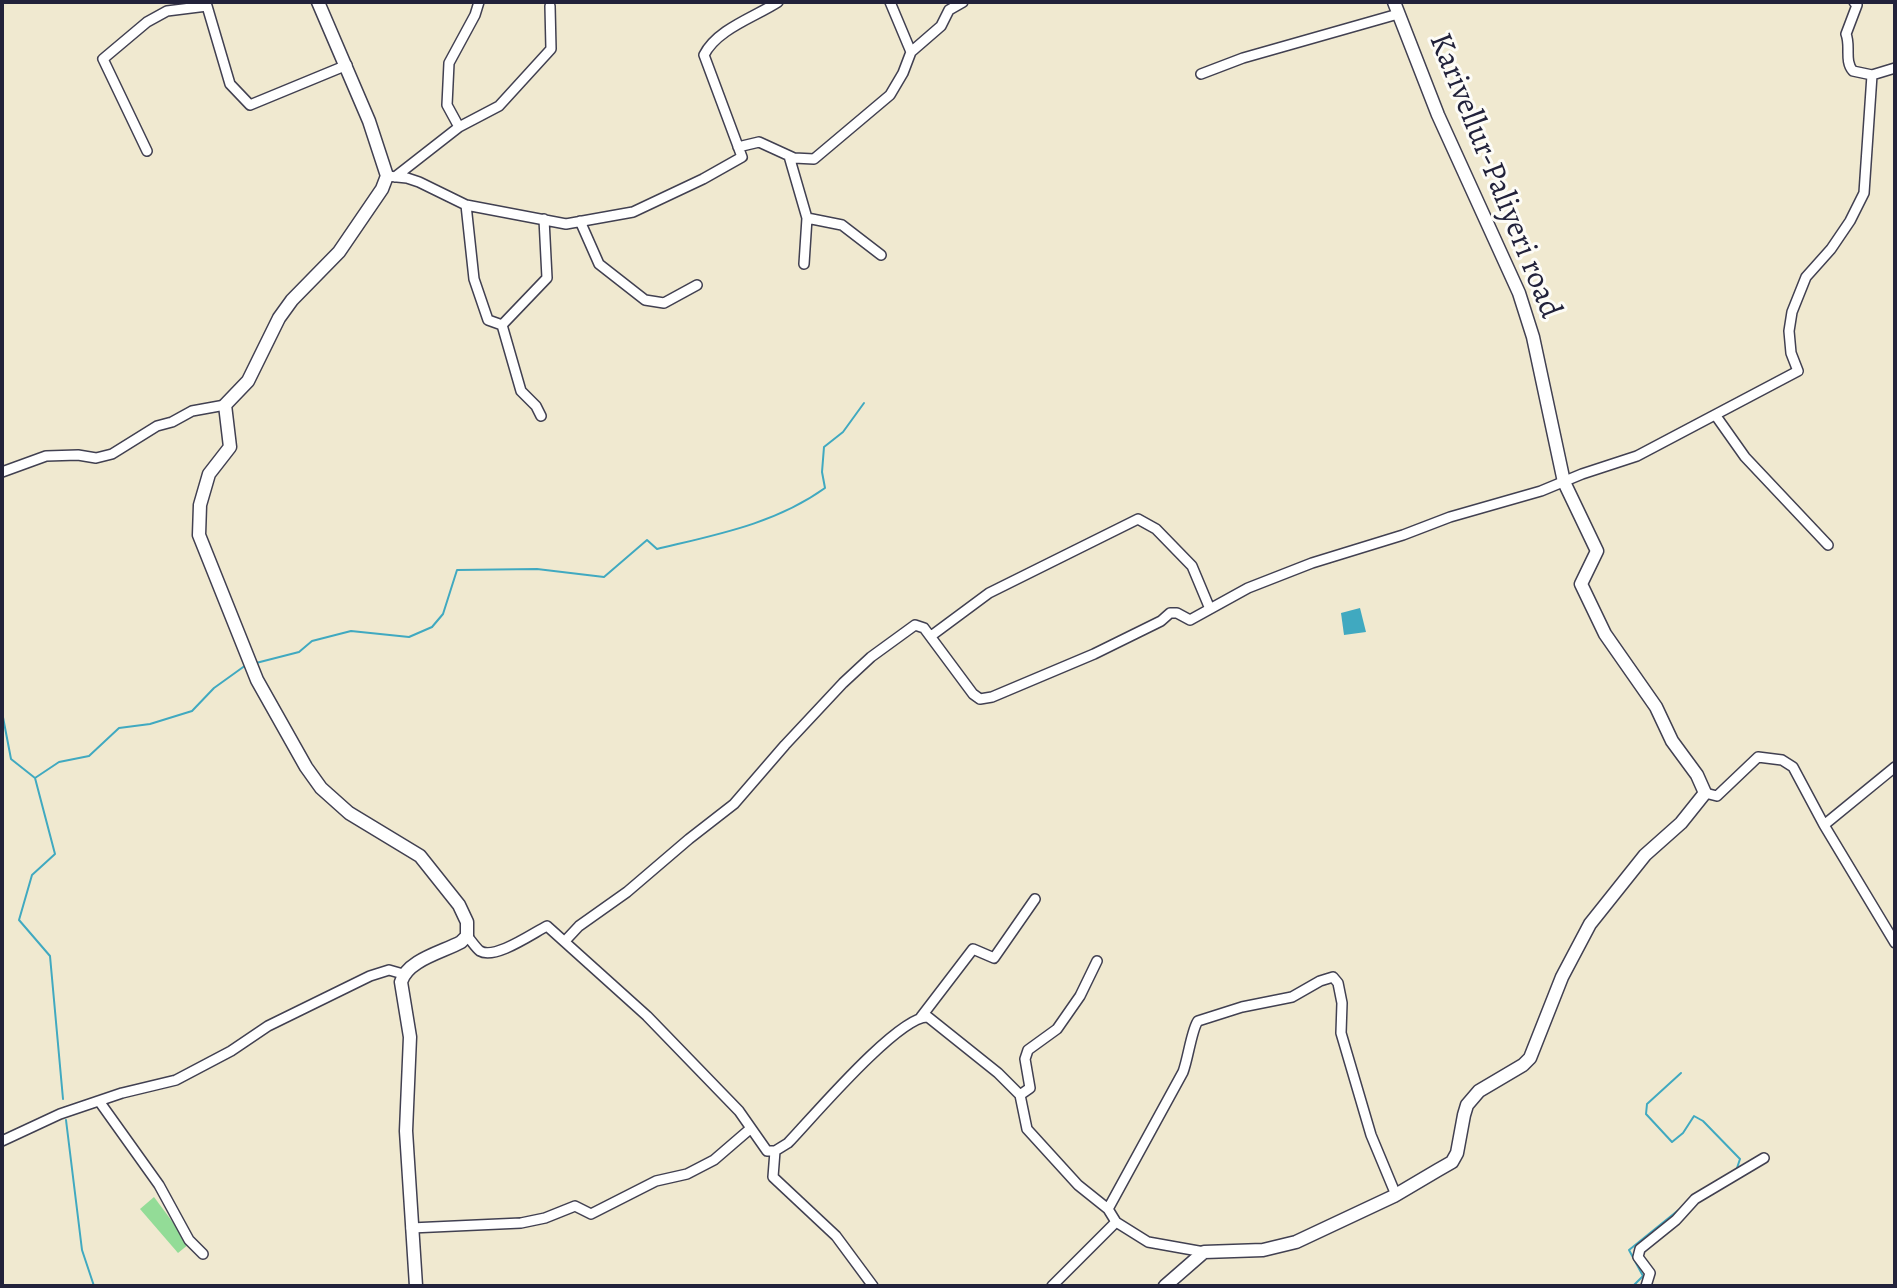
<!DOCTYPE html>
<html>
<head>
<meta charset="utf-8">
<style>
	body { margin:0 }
	#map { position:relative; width:1897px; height:1288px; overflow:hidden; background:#f0e9d0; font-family:Alegreya,serif }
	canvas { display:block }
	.frame { position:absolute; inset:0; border:4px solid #22223b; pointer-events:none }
</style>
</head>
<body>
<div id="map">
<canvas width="1897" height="1288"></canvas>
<div class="frame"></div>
</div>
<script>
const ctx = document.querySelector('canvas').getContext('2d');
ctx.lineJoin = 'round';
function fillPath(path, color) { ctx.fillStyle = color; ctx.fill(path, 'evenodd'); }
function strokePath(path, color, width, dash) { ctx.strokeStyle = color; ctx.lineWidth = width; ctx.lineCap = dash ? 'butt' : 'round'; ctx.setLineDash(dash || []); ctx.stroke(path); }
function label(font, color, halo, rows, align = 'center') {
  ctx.font = font + ' Alegreya,serif'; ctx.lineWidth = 6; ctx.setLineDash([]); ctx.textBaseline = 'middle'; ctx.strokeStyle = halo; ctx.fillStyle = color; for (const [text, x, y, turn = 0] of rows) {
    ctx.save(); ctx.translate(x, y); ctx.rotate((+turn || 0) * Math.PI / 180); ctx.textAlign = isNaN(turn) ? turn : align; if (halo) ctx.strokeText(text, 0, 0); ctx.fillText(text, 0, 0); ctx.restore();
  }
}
const green = new Path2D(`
	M154 1197 189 1244 178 1253 140 1209Z`);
const water = new Path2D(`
	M1360 608 1366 632 1344 635 1341 613Z`);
const stream = new Path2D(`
	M256 663 299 652 312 641 351 631 409 637 432 627 443 614 457 570 537 569 604 577 647 540 657 549C715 535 775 524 825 488L822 472 824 447 843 432 864 403
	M2 712 11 759 35 778 55 854 32 875 19 920 50 956 63 1099
	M35 778 59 762 89 756 119 728 150 724 192 711 214 688 246 665
	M1681 1073 1647 1104 1646 1114 1672 1142 1683 1133 1694 1116 1703 1121 1740 1159 1737 1168
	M66 1120 82 1250 94 1286
	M1704 1189 1729 1174
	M1633 1286 1643 1276 1629 1250 1681 1208`);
const street = new Path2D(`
	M890 2 911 52
	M1201 74 1243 58 1398 14
	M1872 75 1895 68
	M459 127 499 106 551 49 550 6
	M738 147 759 142 794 158 814 159 890 95 903 73 911 52 941 26 949 10 963 2
	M147 151 103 59 147 22 167 11 207 6 230 84 250 105 347 65
	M789 156 807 218 804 264
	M387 176 407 178 419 182 466 205 566 224 633 212 703 179 742 157 704 55C717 29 755 17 778 2
	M395 177 459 127 447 105 449 63 475 15 479 2
	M466 205 474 279 488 320 502 325 521 391 536 406 541 416
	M807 218 842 225 881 255
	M580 221 599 264 645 300 664 303 697 285
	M502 325 547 278 544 219
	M1716 416 1745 457 1828 545
	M2 472 46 456 78 455 96 458 112 454 157 426 172 422 192 411 225 405
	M931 636 989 593 1138 519 1156 529 1192 566 1210 609
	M1705 793 1717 796 1758 757 1782 760 1793 767 1824 825 1895 943
	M1824 825 1895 767
	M467 936C471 940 475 947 480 951 495 960 533 933 547 926L647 1016 739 1111 767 1151H775L788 1143C812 1118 898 1016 928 1017L998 1073 1020 1095 1027 1129 1078 1185 1108 1209 1116 1222 1148 1242 1204 1252
	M565 941 579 926 627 892 689 839 734 804 785 745 843 683 871 657 915 625 924 628 973 694 980 699 992 697 1094 654 1161 621 1170 613H1177L1190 620 1248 588 1312 563 1403 535 1450 517 1541 491 1582 474 1637 456 1798 371 1791 353 1789 331 1792 312 1806 277 1831 249 1850 221 1864 193 1872 75 1853 71C1844 61 1851 46 1846 34L1857 5 1854 2
	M921 1017 973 949 994 958 1035 899
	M1020 1095 1030 1088 1025 1059 1028 1050 1057 1029 1080 996 1097 961
	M99 1101 159 1185 189 1240 203 1254
	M2 1141 60 1114 122 1093 176 1080 231 1051 268 1026 370 976 389 970 403 974
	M775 1151 773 1177 836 1236 873 1286
	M1108 1209 1183 1072C1188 1059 1192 1028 1198 1021L1242 1007 1292 997 1320 981 1333 977 1338 983 1342 1003 1341 1033 1371 1135 1396 1195
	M411 1228 521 1223 545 1218 575 1206 591 1214 656 1181 687 1174 714 1160 750 1129
	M1052 1286 1116 1222
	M1646 1286 1650 1273 1638 1257 1640 1249 1676 1220 1695 1199 1764 1158`);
const secondary = new Path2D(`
	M318 2 369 121 387 176 382 189 339 252 292 300 279 318 248 381 225 405 230 447 209 474 200 505 199 535 257 680 306 767 321 788 349 813 420 856 459 905 467 922V936L461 942C443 952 407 960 401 982L410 1037 406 1131 416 1286
	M1165 1286 1204 1252 1263 1250 1296 1242 1394 1196 1438 1170 1452 1162 1457 1153 1464 1115 1467 1105 1479 1091 1523 1065 1530 1058 1562 977 1590 924 1645 855 1681 823 1705 793 1697 775 1672 741 1656 707 1605 634 1581 584 1597 551 1564 482 1533 337 1519 293 1438 115 1394 2`);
const streetNames = [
	["Karivellur-Paliyeri road",1494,176,68]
];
fillPath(green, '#93dc97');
fillPath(water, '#40a9c0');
strokePath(stream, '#40a9c0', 2);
strokePath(street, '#414051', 12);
strokePath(secondary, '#414051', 15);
strokePath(street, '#fff', 9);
strokePath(secondary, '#fff', 12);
label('32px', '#22223b', '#fdfcf7', streetNames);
</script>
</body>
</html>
